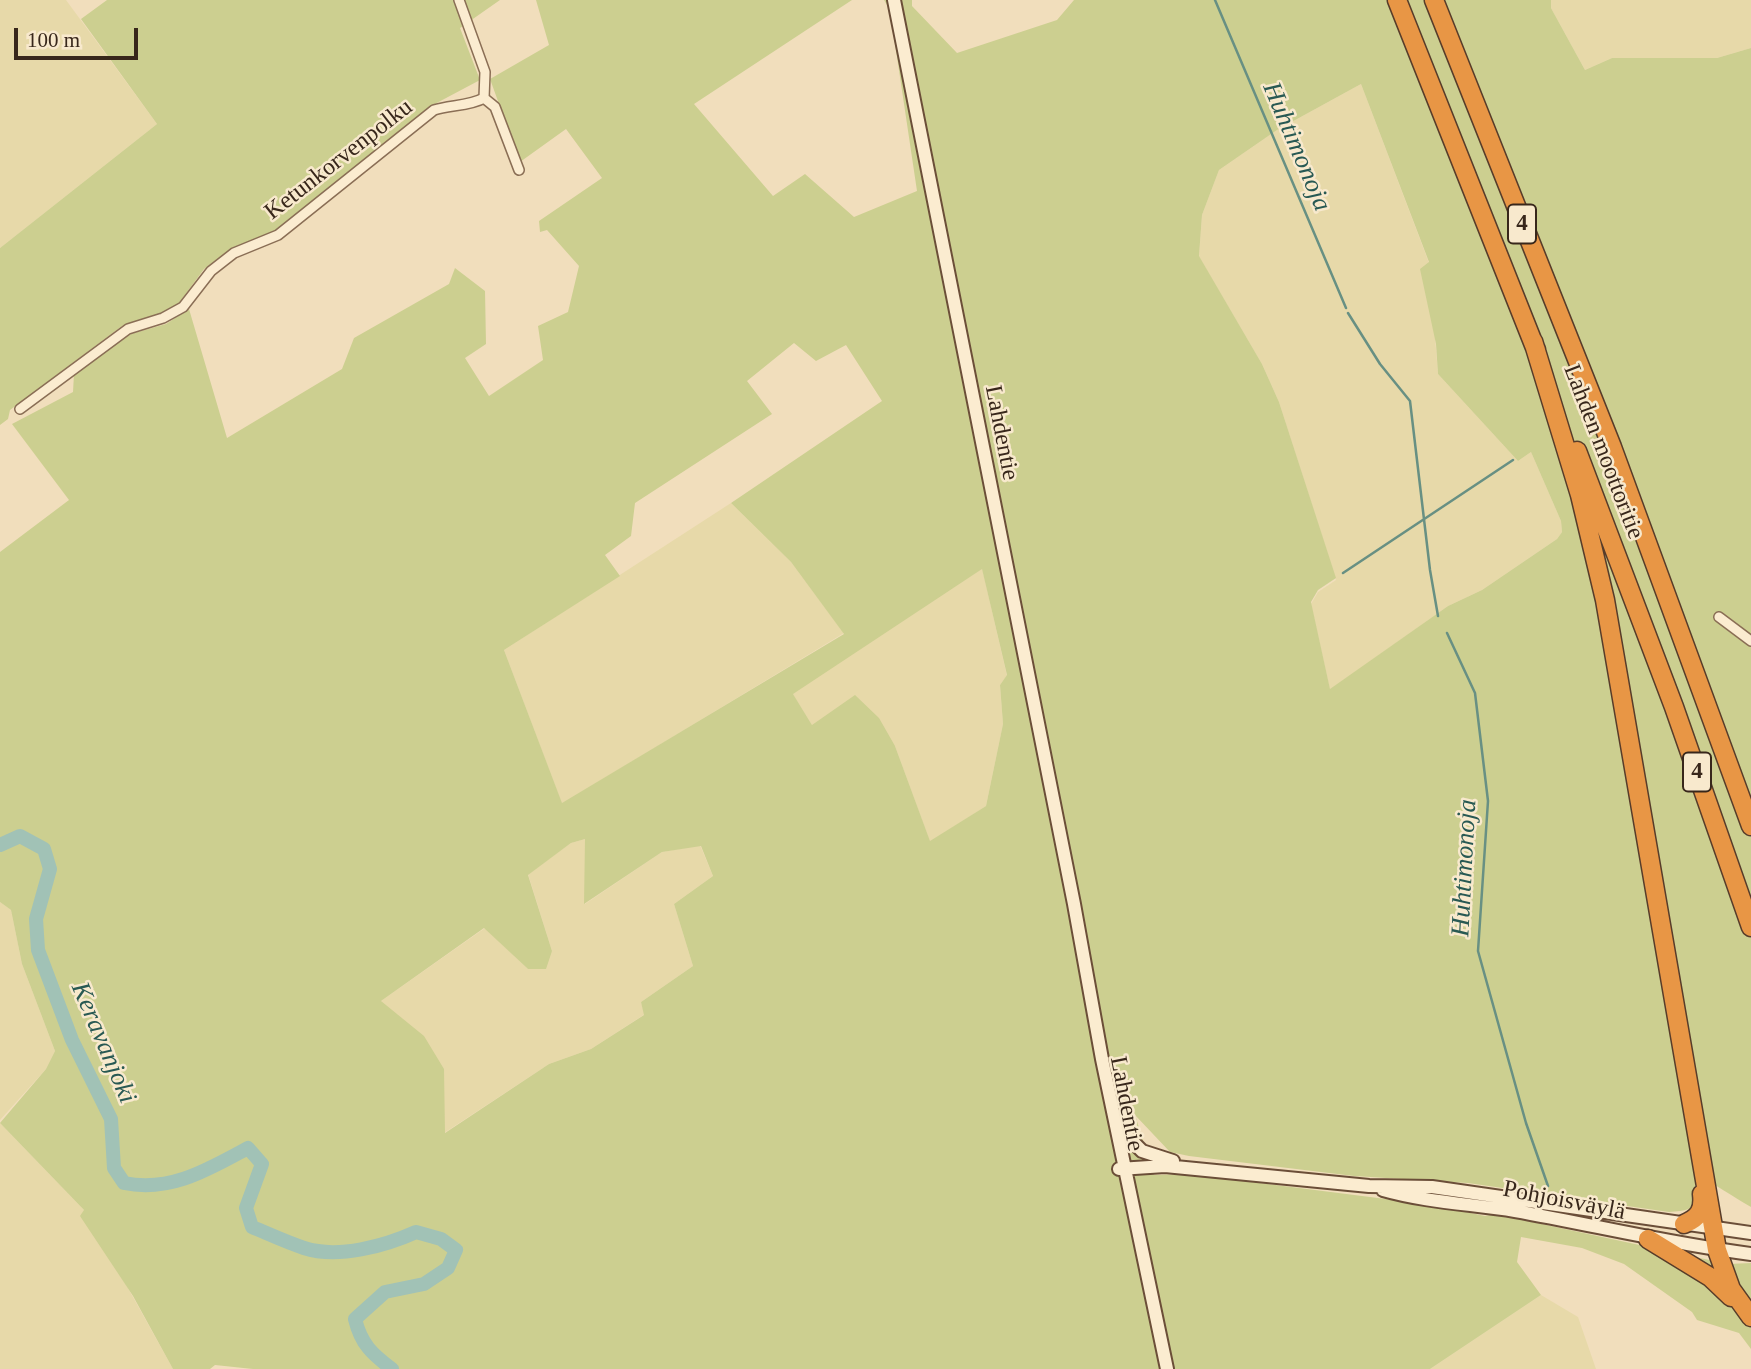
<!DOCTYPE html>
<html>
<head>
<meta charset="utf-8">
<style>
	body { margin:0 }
	#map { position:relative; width:1751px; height:1369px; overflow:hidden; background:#f1debc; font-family:Georgia,serif }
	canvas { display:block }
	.scale { position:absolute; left:14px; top:28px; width:124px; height:32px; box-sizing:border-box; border:4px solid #38271b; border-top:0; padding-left:9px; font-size:21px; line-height:24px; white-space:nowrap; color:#38271b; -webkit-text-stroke:5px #f8e9cd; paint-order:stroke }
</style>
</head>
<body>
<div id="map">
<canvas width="1751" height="1369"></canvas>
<div class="scale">100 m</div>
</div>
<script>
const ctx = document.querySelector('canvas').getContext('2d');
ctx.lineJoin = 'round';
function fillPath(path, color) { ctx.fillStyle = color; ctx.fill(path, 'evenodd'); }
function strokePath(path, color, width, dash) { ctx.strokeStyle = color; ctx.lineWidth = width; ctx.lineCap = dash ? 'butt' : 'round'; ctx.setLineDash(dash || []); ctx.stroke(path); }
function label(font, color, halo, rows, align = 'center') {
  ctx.font = font + ' Georgia,serif'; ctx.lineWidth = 5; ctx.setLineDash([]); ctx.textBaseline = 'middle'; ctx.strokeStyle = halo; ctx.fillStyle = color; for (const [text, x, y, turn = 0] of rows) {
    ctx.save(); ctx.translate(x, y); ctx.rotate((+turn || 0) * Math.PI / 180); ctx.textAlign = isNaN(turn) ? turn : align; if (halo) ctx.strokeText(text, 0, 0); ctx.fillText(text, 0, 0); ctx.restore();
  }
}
const farmland = new Path2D(`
	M0 0H66L157 124 0 248Z
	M1551 0H1751V48L1717 58H1612L1585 70 1551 8Z
	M1361 84 1429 263 1438 374 1518 461 1531 452 1561 521 1562 532 1557 539 1482 590 1448 606 1330 690 1311 604 1318 592 1336 580 1279 402 1262 364 1199 257 1202 215 1219 170 1277 130Z
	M731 503 791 562 844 633 562 804 504 650Z
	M982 568 1007 676 1000 685 1003 724 986 806 930 842 895 746 812 725 792 693Z
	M585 839V904L662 852 700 845 713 876 674 904 693 966 641 1002 645 1014 591 1049 549 1064 444 1133 381 1001 485 928 528 969 552 951 528 874 571 843Z
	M0 902 11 910 22 964 55 1051 46 1069 0 1120Z
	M0 1123 85 1211 173 1369H0Z
	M1541 1295 1578 1317 1596 1369H1430Z`);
const green = new Path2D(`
	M107 0H500L460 28 480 80 431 106 275 231 232 248 204 269 179 303 163 313 122 326 10 410 8 419 0 425V248L157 124 81 19Z
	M536 0H852L694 104 773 196 805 174 854 217 917 191 890 10 884 0H912V6L957 53 1057 20 1074 0H1551V8L1585 70 1612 58H1717L1751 48V1207C1731 1196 1716 1184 1695 1174 1695 1202 1704 1210 1669 1212L1468 1183 1354 1176 1189 1156 1170 1152 1135 1115 1154 1175 1189 1174 1433 1205 1485 1216 1495 1214 1728 1264 1751 1263V1349L1739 1333 1697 1320 1692 1312 1624 1264 1582 1248 1521 1237 1517 1262 1541 1295 1430 1369H253L215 1365 210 1369H173L133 1296 80 1216 84 1210 0 1123 46 1069 55 1051 22 964 11 910 0 902V552L69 500 12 424 73 392 74 374 131 334 166 324 189 309 227 438 342 369 354 338 449 284 455 268 485 291 486 344 465 358 489 396 543 360 538 326 568 312 579 266 547 230 540 232 539 221 602 178 566 129 520 162 490 79 549 45ZM1361 84 1429 262 1420 269 1436 344 1438 374 1518 461 1531 452 1561 521 1562 532 1557 539 1482 590 1448 606 1330 689 1311 602 1318 590 1336 578 1279 402 1262 364 1199 256 1202 215 1219 170 1277 130ZM794 343 816 361 846 345 882 401 731 503 791 562 844 634 562 803 504 650 620 576 605 555 631 536 635 503 772 414 747 381ZM982 569 1007 675 1000 685 1003 724 986 806 930 841 895 746 879 718 855 695 812 725 793 694ZM585 839 584 904 662 852 701 846 713 876 674 904 693 966 641 1002 644 1015 591 1049 549 1064 445 1133 444 1069 424 1036 381 1001 484 928 528 969H546L552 951 528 875 571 843Z`);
const stream = new Path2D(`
	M1215 0 1346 308
	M1348 313 1380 364 1410 401 1430 570 1438 616
	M1343 573 1513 460
	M1447 633 1475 693 1488 801 1478 951 1526 1123 1548 1186`);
const river = new Path2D(`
	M0 845 20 836 44 849 50 869 36 919 38 950 72 1040 111 1119 114 1168 124 1183C170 1193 209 1169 248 1148L262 1164 246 1208 252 1227C269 1234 286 1242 304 1248 338 1259 385 1246 416 1232L441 1239 456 1250 448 1268 424 1284 385 1292 355 1319C361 1344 372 1354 392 1369`);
const minor = new Path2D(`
	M459 0 485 72 484 98
	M484 98 495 107 519 170
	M20 409 128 329 163 318 183 307 211 271 234 253 278 235 434 110C450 105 470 106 484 98
	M1719 617 1751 641`);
const secondary = new Path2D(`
	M894 0 1074 904 1102 1059 1167 1369
	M1119 1128 1142 1151 1173 1161
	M1119 1169 1165 1166 1369 1186 1432 1187 1751 1233
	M1383 1190C1425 1202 1471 1204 1515 1211 1594 1225 1671 1244 1751 1254`);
const motorway = new Path2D(`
	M1397 0 1536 350
	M1434 0 1612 447 1751 826
	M1533 341 1580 495 1605 600 1717 1250 1731 1289 1751 1317
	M1577 451 1674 707 1751 927
	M1684 1224C1699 1218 1704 1210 1702 1194
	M1648 1239 1710 1277 1731 1297`);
const shields = [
	[1522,224,28],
	[1697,772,28]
];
const shieldNames = [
	["4",1522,224],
	["4",1697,772]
];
const streetNames = [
	["Ketunkorvenpolku",339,160,-38],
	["Lahdentie",1001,433,79],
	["Lahden moottoritie",1603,452,69],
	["Lahdentie",1126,1104,79],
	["Pohjoisväylä",1564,1201,11]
];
const waterNames = [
	["Huhtimonoja",1296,147,67],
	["Huhtimonoja",1465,868,-87],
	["Keravanjoki",103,1043,67]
];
fillPath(farmland, '#e7d9a9');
fillPath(green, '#cccf90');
strokePath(stream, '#689083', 2.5);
strokePath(river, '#a1c2b6', 14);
strokePath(minor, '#8a6e55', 12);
strokePath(secondary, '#6b4e38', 16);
strokePath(motorway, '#573c2a', 21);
strokePath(minor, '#fbecd0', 9);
strokePath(secondary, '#fbecd0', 12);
strokePath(motorway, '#e89645', 18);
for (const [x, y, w] of shields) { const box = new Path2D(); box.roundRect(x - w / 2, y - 19.5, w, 39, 5); ctx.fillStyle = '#f8e9cd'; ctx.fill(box); strokePath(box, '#38271b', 2); }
label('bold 23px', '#38271b', null, shieldNames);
label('24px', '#38271b', '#f8e9cd', streetNames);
label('italic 26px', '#285953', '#f8e9cd', waterNames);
</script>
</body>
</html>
